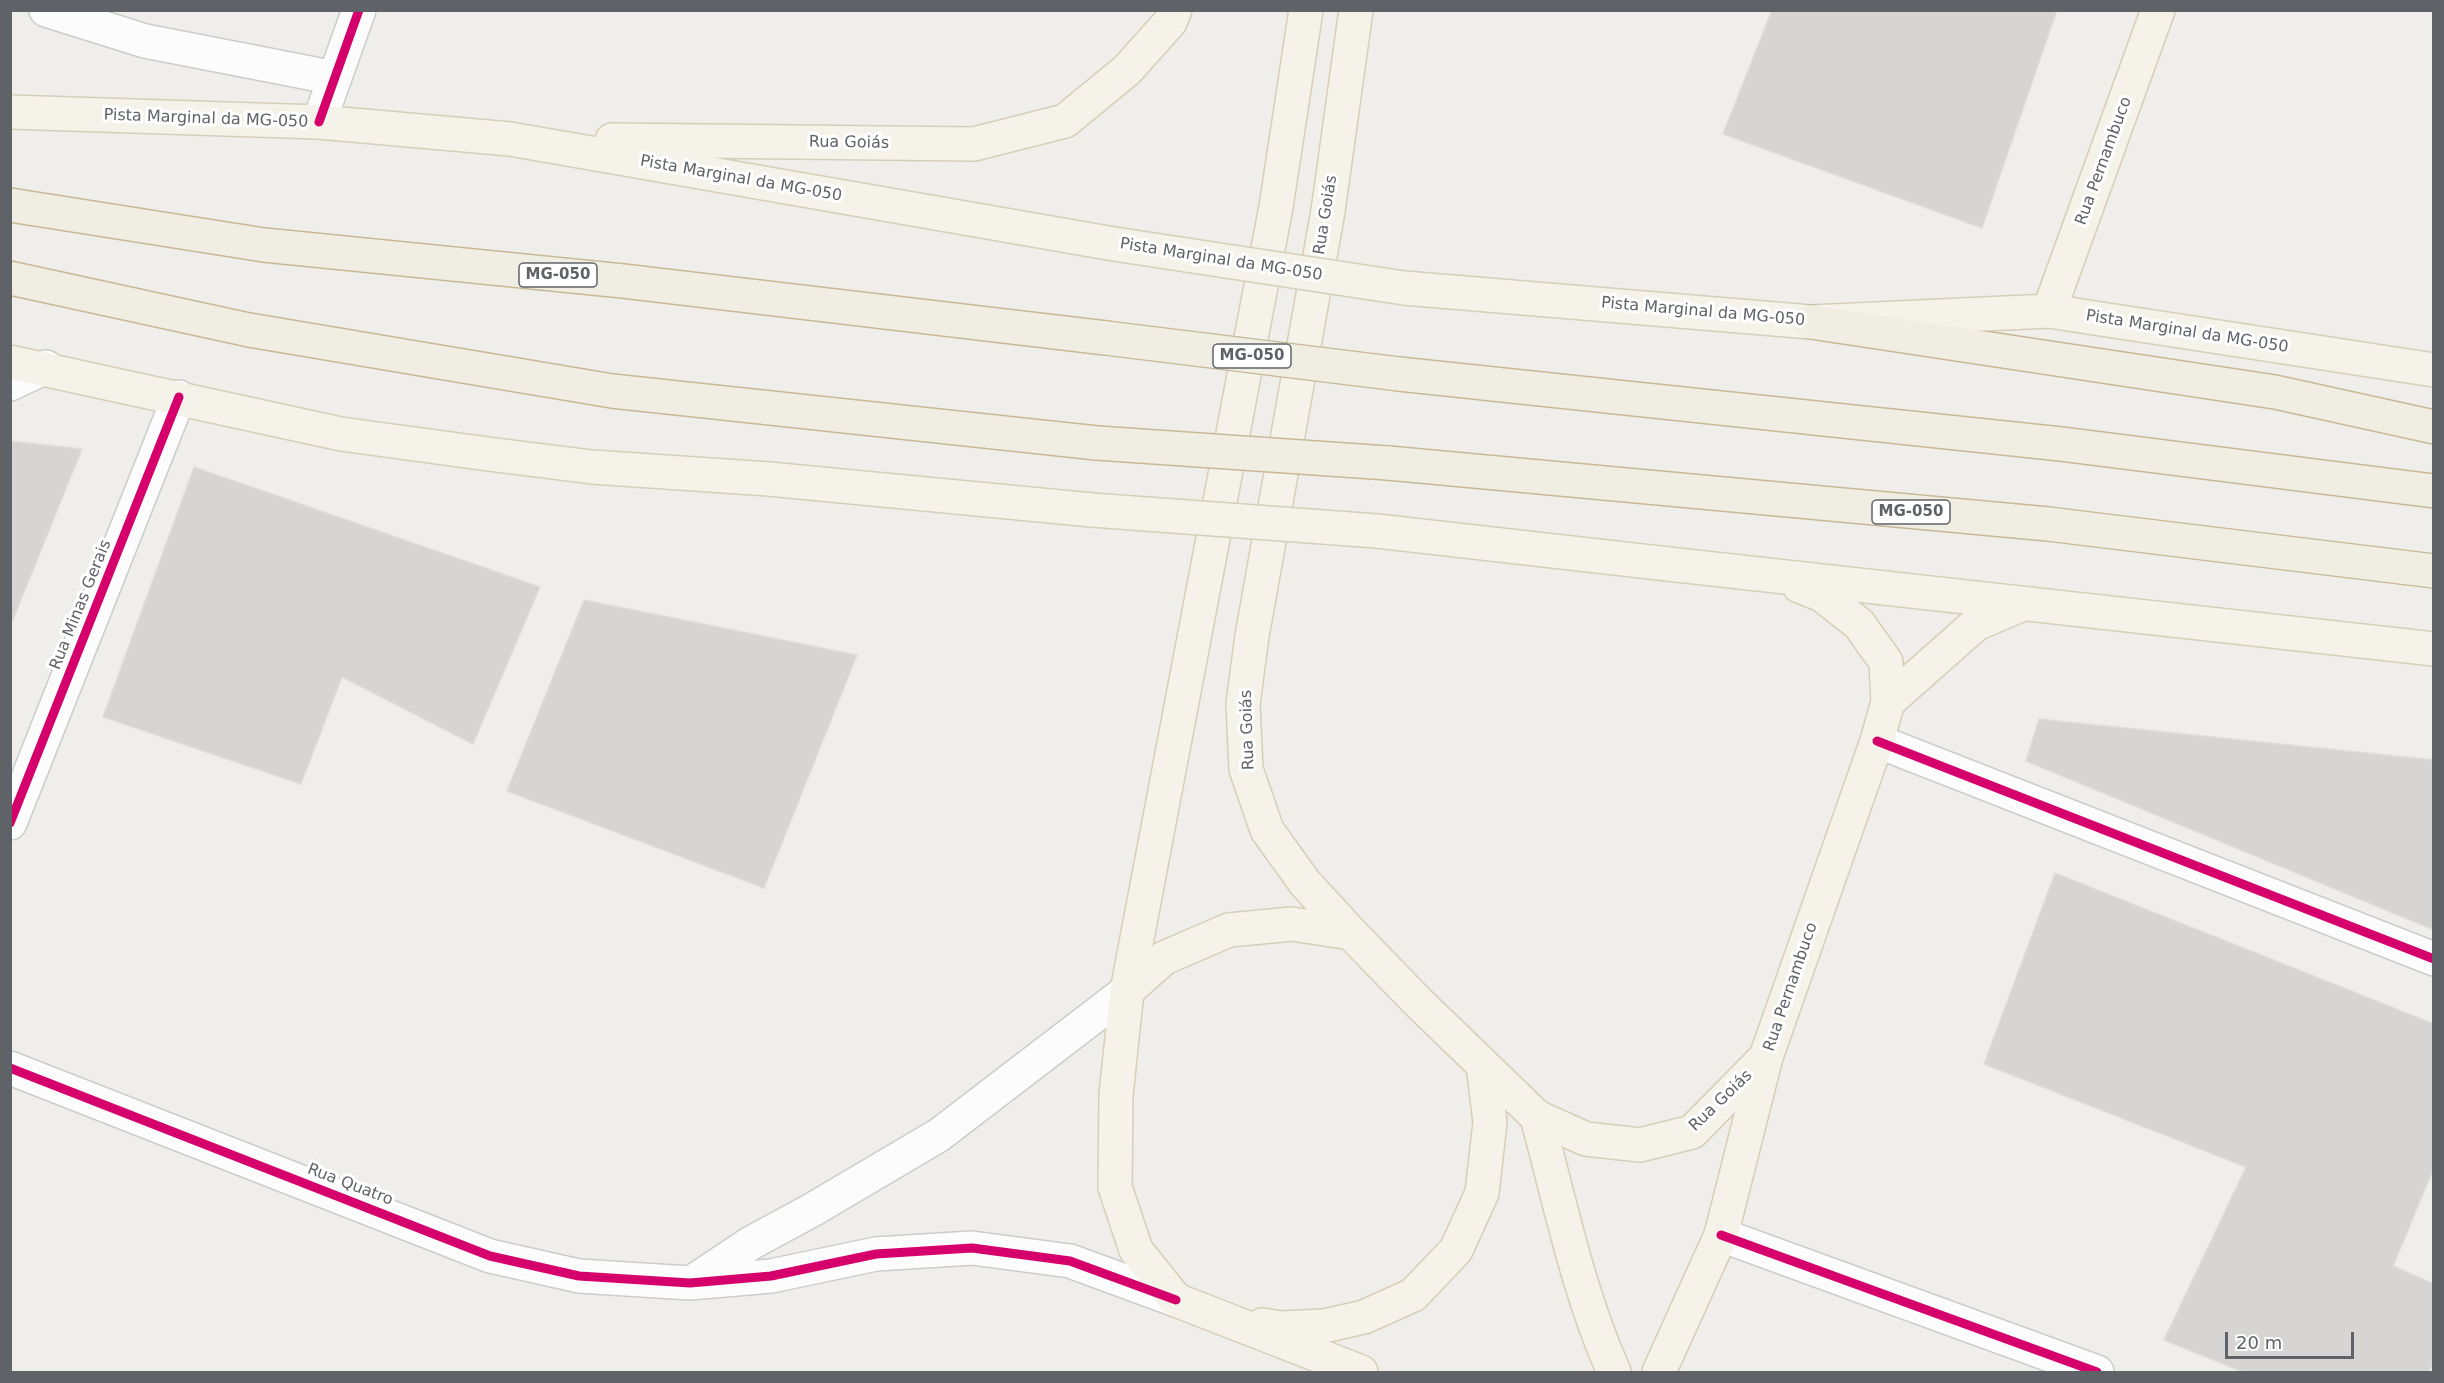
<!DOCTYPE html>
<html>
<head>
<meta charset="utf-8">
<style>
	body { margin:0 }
	#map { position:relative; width:2444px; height:1383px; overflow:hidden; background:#efeeea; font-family:"DejaVu Sans",sans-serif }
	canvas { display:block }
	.frame { position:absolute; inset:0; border:12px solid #5f6368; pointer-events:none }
	.scale { position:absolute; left:2225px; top:1332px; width:129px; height:27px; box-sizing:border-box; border:3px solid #5f6368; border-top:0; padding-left:8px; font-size:18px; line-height:21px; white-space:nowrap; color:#5f6368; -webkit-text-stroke:4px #fff; paint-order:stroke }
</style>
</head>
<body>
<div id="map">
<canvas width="2444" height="1383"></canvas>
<div class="frame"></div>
<div class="scale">20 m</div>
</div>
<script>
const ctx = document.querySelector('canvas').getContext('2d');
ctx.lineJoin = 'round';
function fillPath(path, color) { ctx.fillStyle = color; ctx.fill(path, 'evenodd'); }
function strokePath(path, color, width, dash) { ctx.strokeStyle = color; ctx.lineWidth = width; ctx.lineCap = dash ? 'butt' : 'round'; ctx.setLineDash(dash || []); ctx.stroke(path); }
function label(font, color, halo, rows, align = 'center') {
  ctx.font = font + ' "DejaVu Sans",sans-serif'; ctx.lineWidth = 6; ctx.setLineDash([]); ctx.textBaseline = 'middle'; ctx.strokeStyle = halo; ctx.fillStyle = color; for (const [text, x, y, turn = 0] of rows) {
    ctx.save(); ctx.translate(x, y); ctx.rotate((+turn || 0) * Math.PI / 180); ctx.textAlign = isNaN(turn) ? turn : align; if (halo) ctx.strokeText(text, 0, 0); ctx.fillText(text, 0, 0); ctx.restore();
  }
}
const building = new Path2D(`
	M1772 10H2057L1982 228 1723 134Z
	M10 441 82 449 10 627Z
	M194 467 540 587 473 744 342 677 301 784 103 717Z
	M584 600 857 655 764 888 507 791Z
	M2039 719 2434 760V930L2026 761Z
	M2055 873 2434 1024V1168L2393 1266 2434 1284V1361L2429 1372H2243L2164 1340 2246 1167 1984 1064Z`);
const minor = new Path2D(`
	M46 10 145 41 335 78
	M319 122 359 10
	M10 384 46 367
	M1877 741 2434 959
	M10 823 179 397
	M10 1068 490 1256 579 1276 690 1283 771 1276 876 1254 972 1248 1070 1261 1176 1300
	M1721 1235 2097 1372
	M694 1281 751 1243 812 1210 939 1135 1127 991`);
const major = new Path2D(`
	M1306 10 1276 207 1127 991 1116 1095 1115 1187 1136 1250 1176 1300 1361 1372
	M1356 10 1328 211 1252 636 1243 704 1246 769 1267 830 1305 883 1351 933 1418 1002 1537 1117 1586 1139 1640 1145 1692 1132 1766 1057
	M10 112 319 122 510 139 1114 244
	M612 140 974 144 1065 121 1127 70 1170 22 1175 10
	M1404 288 1811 322 2049 311 2434 370
	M2049 311 2158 10
	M10 362 341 434 488 454 592 467 769 479 1092 510
	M1377 531C1729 572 2081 608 2434 649
	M1888 702 1976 624 2023 604
	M1127 991 1164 958 1229 930 1292 924 1351 933
	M1537 1117C1560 1202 1578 1292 1614 1372
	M1262 1325 1281 1328 1324 1326 1364 1317 1413 1295 1456 1250 1482 1193 1490 1122 1483 1065
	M1659 1372 1721 1235 1766 1057 1877 741 1888 702 1886 662 1859 624 1822 595 1799 586`);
const highway = new Path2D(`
	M10 205 264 245 623 281 1106 338
	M10 278 249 330 612 391 1097 443
	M1811 322 2275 392 2434 427
	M1399 374 2061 444 2434 491
	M1388 463 2048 524 2434 571`);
const majorBridge = new Path2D(`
	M1114 244 1404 288
	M1092 510 1377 531`);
const highwayBridge = new Path2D(`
	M1106 338 1399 374
	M1097 443 1388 463`);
const cycleway = new Path2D(`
	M319 122 359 10
	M1877 741 2434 959
	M10 823 179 397
	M10 1068 490 1256 579 1276 690 1283 771 1276 876 1254 972 1248 1070 1261 1176 1300
	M1721 1235 2097 1372`);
const shields = [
	[558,275,78],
	[1252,356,78],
	[1911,512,78]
];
const shieldNames = [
	["MG-050",558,275],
	["MG-050",1252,356],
	["MG-050",1911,512]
];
const streetNames = [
	["Pista Marginal da MG-050",206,119,2],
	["Rua Goiás",849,143,1],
	["Rua Pernambuco",2104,161,-70],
	["Pista Marginal da MG-050",741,179,10],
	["Rua Goiás",1326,215,-81],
	["Pista Marginal da MG-050",1221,260,9],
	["Pista Marginal da MG-050",1703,312,5],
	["Pista Marginal da MG-050",2187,332,9],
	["Rua Minas Gerais",81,605,-68],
	["Rua Goiás",1248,730,-92],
	["Rua Pernambuco",1791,987,-71],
	["Rua Goiás",1721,1101,-44],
	["Rua Quatro",350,1185,21]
];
fillPath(building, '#d6d5d3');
strokePath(building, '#deddd9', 1.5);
strokePath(minor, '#cbcccc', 36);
strokePath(major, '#d7ceb8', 36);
strokePath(highway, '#c8b996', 36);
strokePath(minor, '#fdfcfc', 33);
strokePath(major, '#f4f2e9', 33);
strokePath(highway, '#f0ede3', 33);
strokePath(majorBridge, '#d7ceb8', 36, []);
strokePath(highwayBridge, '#c8b996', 36, []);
strokePath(majorBridge, '#f4f2e9', 33);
strokePath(highwayBridge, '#f0ede3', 33);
strokePath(cycleway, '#d6006c', 9);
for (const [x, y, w] of shields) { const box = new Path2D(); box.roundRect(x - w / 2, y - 12, w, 24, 4.5); ctx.fillStyle = '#fff'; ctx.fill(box); strokePath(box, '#5f6368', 1.5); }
label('bold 15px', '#5f6368', null, shieldNames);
label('16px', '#5f6368', '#fff', streetNames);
</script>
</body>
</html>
